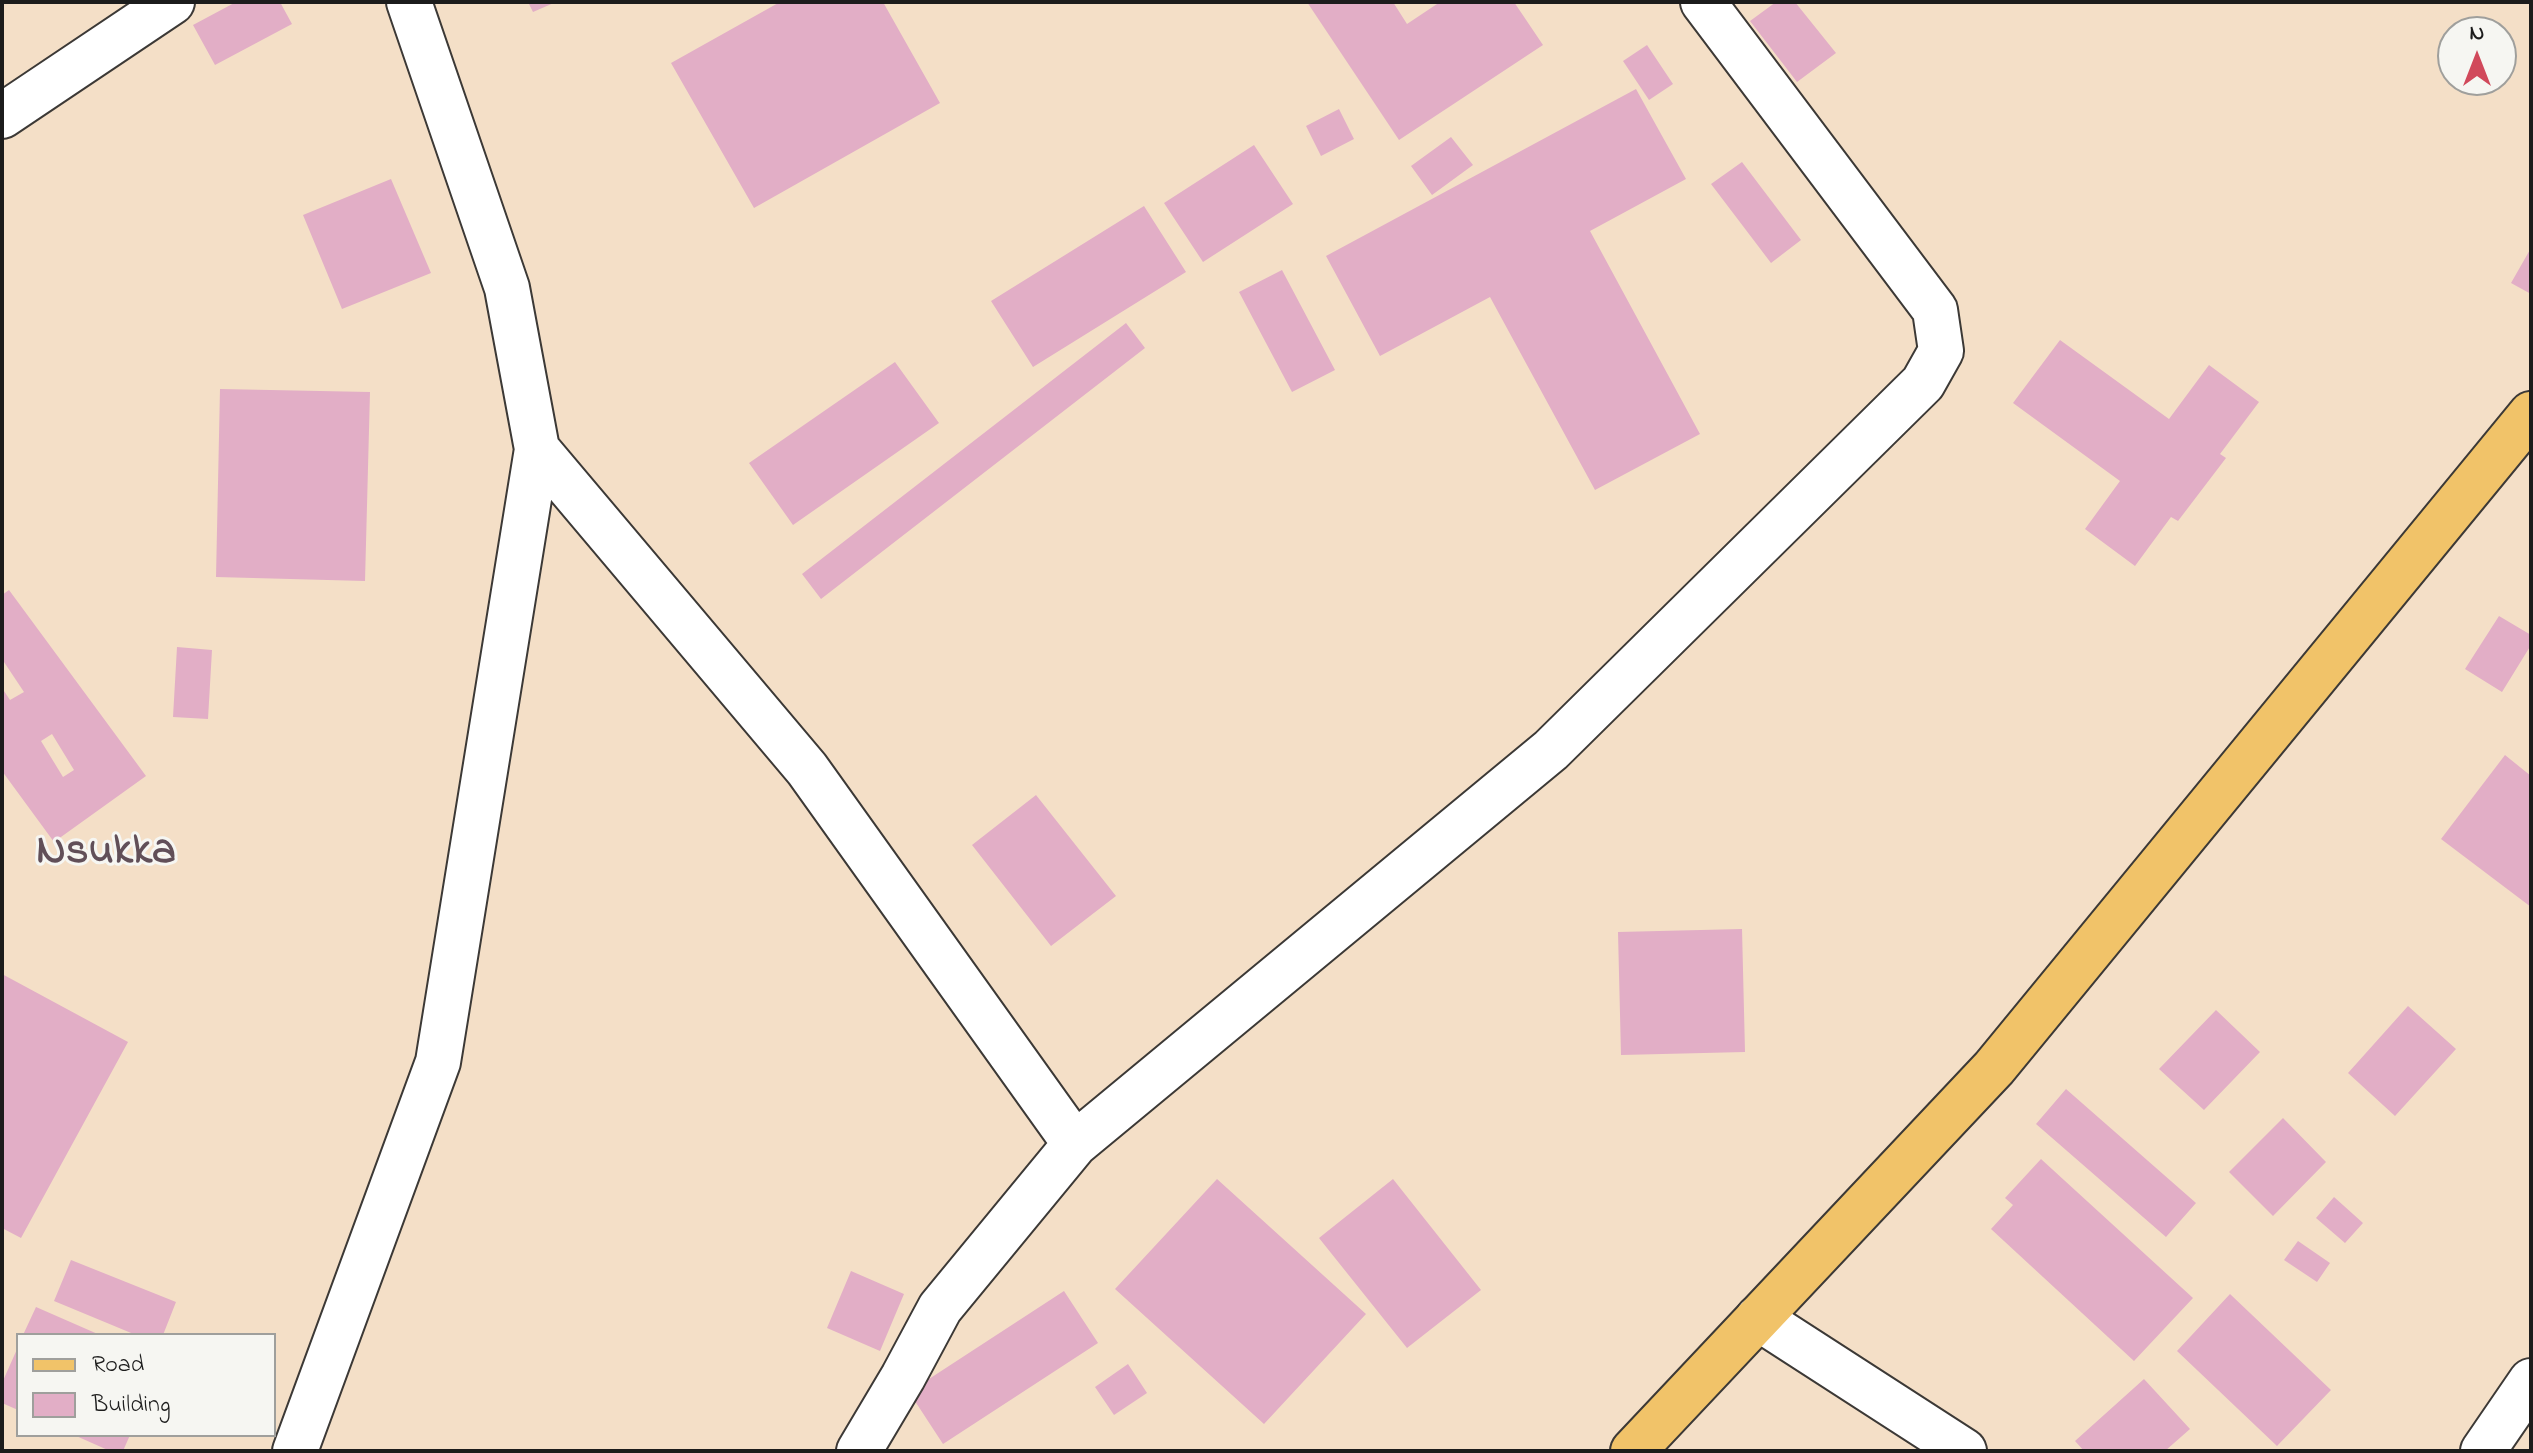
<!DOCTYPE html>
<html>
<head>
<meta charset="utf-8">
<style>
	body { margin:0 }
	#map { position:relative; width:2533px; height:1453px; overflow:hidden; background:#f4dfc7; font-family:"Indie Flower",sans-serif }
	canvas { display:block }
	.frame { position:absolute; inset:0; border:4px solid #1c1c1c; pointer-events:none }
	.legend { position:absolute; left:16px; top:1333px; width:260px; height:104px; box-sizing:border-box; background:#f6f6f2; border:2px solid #9f9f9c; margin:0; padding:10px 14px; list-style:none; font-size:24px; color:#1c1c1c }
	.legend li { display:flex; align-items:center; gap:16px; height:40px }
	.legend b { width:40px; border:2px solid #9f9f9c }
	.north { position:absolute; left:2437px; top:16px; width:80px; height:80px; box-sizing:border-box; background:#f6f6f2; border:2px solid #9f9f9c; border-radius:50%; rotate:0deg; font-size:22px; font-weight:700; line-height:32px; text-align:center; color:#1c1c1c }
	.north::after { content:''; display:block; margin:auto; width:28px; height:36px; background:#d1495b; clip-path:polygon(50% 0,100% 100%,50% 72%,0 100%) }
</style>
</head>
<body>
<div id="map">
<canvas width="2533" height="1453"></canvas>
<div class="frame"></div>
<ul class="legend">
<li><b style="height:10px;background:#f1c369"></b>Road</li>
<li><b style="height:22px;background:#e2aec6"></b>Building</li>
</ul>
<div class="north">N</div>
</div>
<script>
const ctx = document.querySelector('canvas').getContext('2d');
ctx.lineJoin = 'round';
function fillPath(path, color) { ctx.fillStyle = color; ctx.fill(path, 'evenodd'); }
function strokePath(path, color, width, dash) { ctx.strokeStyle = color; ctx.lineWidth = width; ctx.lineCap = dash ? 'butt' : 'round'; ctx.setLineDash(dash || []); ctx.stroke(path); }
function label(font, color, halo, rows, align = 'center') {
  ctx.font = font + ' "Indie Flower",sans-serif'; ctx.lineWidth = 6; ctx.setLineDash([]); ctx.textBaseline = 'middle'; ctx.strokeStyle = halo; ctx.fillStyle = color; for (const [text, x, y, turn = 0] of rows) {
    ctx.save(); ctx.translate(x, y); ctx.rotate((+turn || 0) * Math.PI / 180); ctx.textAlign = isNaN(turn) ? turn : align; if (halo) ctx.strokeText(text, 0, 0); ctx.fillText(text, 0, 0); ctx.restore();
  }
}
const building = new Path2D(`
	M236 2H280L292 24 215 65 193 25Z
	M528 2H556L533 12Z
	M780 2H883L940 103 754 208 671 63Z
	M1307 2H1393L1407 24 1440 2H1514L1543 45 1399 140Z
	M1776 2H1795L1836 53 1797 82 1750 21Z
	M1647 45 1673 84 1649 100 1623 61Z
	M1636 89 1686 179 1590 231 1700 434 1595 490 1490 297 1380 356 1326 256Z
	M1339 109 1354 139 1321 156 1306 126Z
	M1451 137 1473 165 1432 195 1411 166Z
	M1254 145 1293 204 1203 262 1164 203Z
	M1742 162 1801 240 1771 263 1711 184Z
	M391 179 431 273 342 309 303 215Z
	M1144 206 1186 272 1033 367 991 301Z
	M2531 248V294L2511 283Z
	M1282 270 1335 370 1292 392 1239 292Z
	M1126 323 1145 348 821 599 802 574Z
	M2060 340 2169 419 2209 365 2259 402 2220 454 2226 458 2178 521 2171 517 2135 566 2085 529 2120 481 2013 403Z
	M895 362 939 423 793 525 749 463Z
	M220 389 370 392 365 581 216 577Z
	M9 590 146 776 54 842 2 771V688L10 700 24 692 2 659V595ZM52 734 74 770 63 777 41 741Z
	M2499 616 2531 635V645L2502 692 2465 669Z
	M177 647 212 650 208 719 173 717Z
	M2505 755 2531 776V907L2441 839Z
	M1036 795 1116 896 1051 946 972 845Z
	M1742 929 1745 1052 1621 1055 1618 932Z
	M2 974 128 1042 21 1238 2 1228Z
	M2408 1006 2456 1049 2395 1116 2348 1073Z
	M2216 1010 2260 1052 2204 1110 2159 1069Z
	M2066 1089 2196 1203 2166 1237 2036 1124Z
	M2283 1118 2326 1162 2273 1216 2229 1172Z
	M2041 1159 2193 1298 2134 1361 1991 1229 2013 1205 2005 1198Z
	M1217 1179 1366 1314 1264 1424 1115 1289Z
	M1393 1179 1481 1290 1407 1348 1319 1238Z
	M2334 1197 2363 1223 2345 1243 2316 1218Z
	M2298 1241 2330 1263 2317 1282 2284 1260Z
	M71 1260 176 1302 163 1335H136L54 1301Z
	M851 1271 904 1294 880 1351 827 1328Z
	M1064 1291 1098 1343 943 1444 909 1392Z
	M2230 1294 2331 1390 2277 1446 2177 1351Z
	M36 1307 100 1335H23Z
	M18 1347V1410L2 1403V1383Z
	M1128 1364 1147 1393 1114 1415 1095 1387Z
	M2144 1379 2190 1429 2165 1451H2084L2075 1441Z
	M74 1435H130L123 1451H110Z`);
const minor = new Path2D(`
	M2 116 172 2
	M537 449 807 769 1075 1144
	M1758 1318 1964 1451
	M295 1451 438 1062 537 449 507 288 409 2
	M859 1451 903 1377 940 1308 1075 1144 1551 750 1923 383 1941 351 1935 310 1703 2
	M2483 1451 2531 1381`);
const major = new Path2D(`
	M1633 1451 1994 1068 2531 414`);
const townNames = [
	["Nsukka",106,855]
];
fillPath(building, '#e2aec6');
strokePath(minor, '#3c3936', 48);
strokePath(major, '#3c3936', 48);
strokePath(minor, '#fff', 44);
strokePath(major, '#f1c369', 44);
label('bold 44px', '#614f58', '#f6f6f2', townNames);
</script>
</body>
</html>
